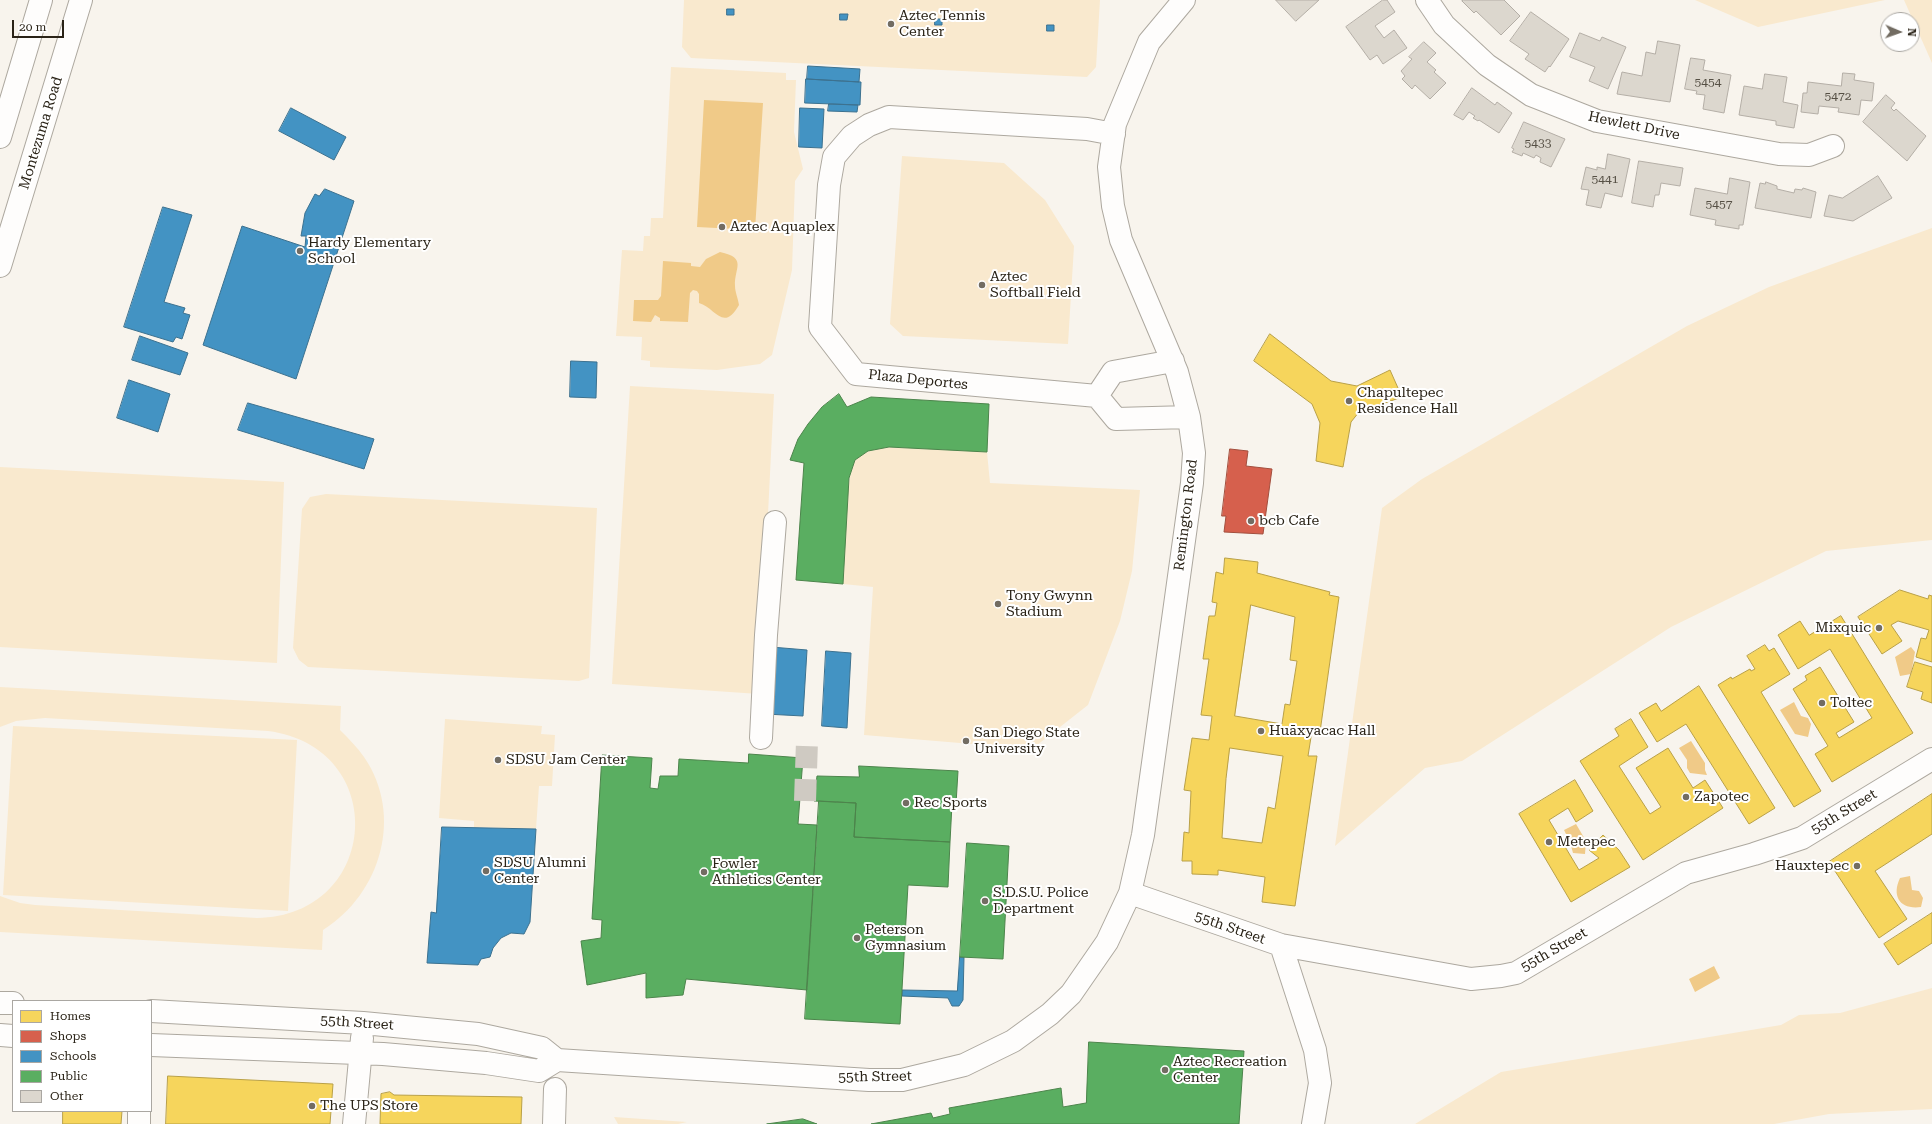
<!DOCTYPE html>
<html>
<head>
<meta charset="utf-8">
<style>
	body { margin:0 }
	#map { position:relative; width:1932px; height:1124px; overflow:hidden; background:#f8f4ed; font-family:"Roboto Serif",serif }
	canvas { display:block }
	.legend { position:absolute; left:12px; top:1000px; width:140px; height:112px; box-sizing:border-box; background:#fff; border:1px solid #aaa7a2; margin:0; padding:5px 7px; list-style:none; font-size:12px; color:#2a2317 }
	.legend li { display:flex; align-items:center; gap:8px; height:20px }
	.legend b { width:20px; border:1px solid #aaa7a2 }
	.north { position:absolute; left:1880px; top:12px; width:40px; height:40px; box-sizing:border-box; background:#fff; border:1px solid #aaa7a2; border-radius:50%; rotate:92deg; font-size:11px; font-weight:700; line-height:16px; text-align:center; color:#2a2317 }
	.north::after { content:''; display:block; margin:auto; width:14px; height:18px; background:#726c62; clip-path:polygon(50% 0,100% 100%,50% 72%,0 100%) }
	.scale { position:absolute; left:12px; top:20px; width:52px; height:18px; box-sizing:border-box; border:2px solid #2a2317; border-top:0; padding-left:5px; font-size:12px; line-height:14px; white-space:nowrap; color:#2a2317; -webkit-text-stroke:3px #fff; paint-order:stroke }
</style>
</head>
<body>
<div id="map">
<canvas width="1932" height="1124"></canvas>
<ul class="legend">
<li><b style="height:11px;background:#f6d55c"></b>Homes</li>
<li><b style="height:11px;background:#d6604d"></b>Shops</li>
<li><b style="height:11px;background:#4393c3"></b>Schools</li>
<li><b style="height:11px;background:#5aae61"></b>Public</li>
<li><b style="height:11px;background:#dcd7ce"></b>Other</li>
</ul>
<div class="north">N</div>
<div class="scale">20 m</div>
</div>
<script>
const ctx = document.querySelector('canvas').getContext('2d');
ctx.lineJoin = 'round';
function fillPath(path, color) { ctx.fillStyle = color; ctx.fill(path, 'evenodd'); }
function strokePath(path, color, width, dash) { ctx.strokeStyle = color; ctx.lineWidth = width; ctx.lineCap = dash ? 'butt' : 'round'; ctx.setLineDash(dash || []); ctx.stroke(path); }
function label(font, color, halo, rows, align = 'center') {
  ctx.font = font + ' "Roboto Serif",serif'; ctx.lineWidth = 4; ctx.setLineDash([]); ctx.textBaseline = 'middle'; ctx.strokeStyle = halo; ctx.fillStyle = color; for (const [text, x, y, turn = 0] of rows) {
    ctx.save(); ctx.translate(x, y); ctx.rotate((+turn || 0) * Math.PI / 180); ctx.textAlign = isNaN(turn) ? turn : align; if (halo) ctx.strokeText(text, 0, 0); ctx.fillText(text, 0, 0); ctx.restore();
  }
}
const green = new Path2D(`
	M684 0H1100L1096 67 1087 77 691 58 682 47Z
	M1695 0H1885L1758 27Z
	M1904 0H1932V63Z
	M671 67 786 73V80H796L794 132 803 169 795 181 792 270 772 355 760 364 717 370 650 367V361L641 360 642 337 616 336 622 250 643 251 644 236H650L651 218H663Z
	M902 156 1004 163 1045 200 1074 246 1068 344 903 336 890 324Z
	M1932 228V540L1826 551 1671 627 1462 761 1425 768 1335 846 1382 508 1422 479 1687 326 1769 287Z
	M630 386 774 394 759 694 612 684Z
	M889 447 987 452 990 483 1140 490 1132 571 1120 621 1088 705 1032 749 864 735 873 587 843 584C844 561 845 475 855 461 863 450 877 449 889 447Z
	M0 467 284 482 277 663 0 647Z
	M326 494 597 508 589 678 579 681 308 667 299 660 293 648 302 509 310 497Z
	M0 687 341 706 340 730C349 739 357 747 364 757 404 815 381 894 323 930L322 950 0 932V896L20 903 35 905 257 918C381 916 391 747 268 731L45 718 16 721 0 727Z
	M445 719 542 726 541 734 555 735 552 786H539L536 829 474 827V821L439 818Z
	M13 726 297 740 288 911 3 895Z
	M1932 988V1109L1829 1114 1774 1124H1415L1501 1072 1781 1025 1799 1015 1840 1013Z
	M614 1117 687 1122 678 1124H618Z`);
const water = new Path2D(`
	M704 100 763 103 755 230 697 227Z
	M720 252C748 258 734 268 735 286 735 292 738 298 739 305 723 333 715 307 699 303V294L697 291 693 290 690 293 688 322 660 321V318L655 315 651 322 633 321 634 300H658L661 296 663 261 691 263V266L700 267 706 259Z
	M1911 647 1915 652 1911 674 1900 676 1895 657Z
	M1794 702 1801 716 1808 718 1811 724 1808 737 1795 734 1780 710Z
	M1691 741 1705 763V770L1707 775 1690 773 1687 768V760L1679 748Z
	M1576 824 1586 841 1585 854 1573 853 1570 842 1564 830Z
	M1910 876 1912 890 1919 891 1923 898 1921 907C1901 910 1891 897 1900 878Z
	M1714 966 1720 978 1695 992 1689 979Z`);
const homes = new Path2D(`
	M1270 334 1331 381 1357 386 1390 370 1402 397 1359 412 1351 422 1343 467 1316 461 1320 423 1312 404 1254 361Z
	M1225 558 1258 562 1257 573 1330 592 1329 595 1339 597 1320 732 1312 731 1308 756H1317L1295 906 1262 902 1265 877 1218 870V875L1192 874V861H1182L1184 832 1189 833 1191 791 1184 790 1192 738 1209 740 1212 716 1201 715 1209 659H1203L1209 616H1215L1217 603 1212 602 1216 572 1223 574ZM1251 605 1295 617 1290 660 1297 661 1290 705 1285 704 1282 724 1235 716ZM1230 748 1283 756 1275 809 1268 807 1262 843 1222 838 1226 779Z
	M1900 590 1928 599 1929 595 1932 596V662L1916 657 1921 638 1926 639 1929 630 1898 621 1891 625 1902 641 1882 654 1858 617Z
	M1841 616 1913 733 1832 782 1815 754 1828 746 1793 689 1807 680 1805 676 1820 667 1854 722 1836 733 1839 738 1872 718 1830 649 1798 669 1778 635 1800 621 1809 635Z
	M1765 645 1769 651 1774 648 1790 674 1761 692 1821 791 1794 807 1718 685 1731 677 1732 679 1750 669 1751 671 1755 669 1747 656Z
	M1915 662 1932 667V703L1921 699 1923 692 1907 687Z
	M1699 686 1775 808 1749 824 1686 724 1657 742 1639 713 1656 703 1661 711Z
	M1631 719 1648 747 1619 766 1650 814 1661 807 1636 768 1668 748 1693 788 1705 780 1723 808 1643 860 1580 761 1619 736 1615 729Z
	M1575 780 1593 811 1576 822 1568 808 1549 820 1579 870 1599 858 1589 850 1603 835 1619 850 1630 867 1571 902 1519 814Z
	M1932 794V834L1875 871 1907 919 1879 938 1829 862Z
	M1932 913V943L1898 965 1884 944Z
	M168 1076 333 1084 330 1124H166Z
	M390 1092 394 1095 522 1097 521 1124H380L381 1094Z
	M63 1111H122L121 1124H63Z`);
const shops = new Path2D(`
	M1230 449 1248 451 1246 466 1272 469 1263 534 1224 532 1226 516H1222Z`);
const schools = new Path2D(`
	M727 9H734V15H727Z
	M840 14H848L847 20H840Z
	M935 19H942V25H935Z
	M1047 25H1054V31H1047Z
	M808 66 860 69 859 82 807 79Z
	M806 79 861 82 860 105 805 103Z
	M829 104 858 105 857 112 828 111Z
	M291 108 346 137 334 160 279 131Z
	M800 108 824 109 822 148 799 147Z
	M325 189 354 201 296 379 203 345 242 226 305 247 306 236H301L305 213 315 194 319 196Z
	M163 207 192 215 164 302 185 308 183 313 190 315 182 339 176 337 173 342 124 327Z
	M140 336 188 353 180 375 132 360Z
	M571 361 597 362 596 398 570 397Z
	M129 380 170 394 158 432 117 418Z
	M248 403 374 439 364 469 238 430Z
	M771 647 807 650 803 716 765 714Z
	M826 651 851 653 847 728 822 726Z
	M442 827 536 829 530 922 524 934 511 933 501 938 493 948 490 957 481 959 478 965 427 963 431 912 436 913Z
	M960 957H964L963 1000 959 1006H952L948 998 902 996V990L957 991Z`);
const public = new Path2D(`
	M839 394 847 407 871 397 989 404 987 452 889 447 868 451 855 460 849 478 843 584 796 580 804 463 790 460 798 439 808 424 822 407Z
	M749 754 803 758 798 824 817 825 807 990 686 979 683 995 646 998V973L587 985 581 941 601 938 602 920 592 919 602 755 652 758 650 788 658 789 660 776H678L679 759 748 763Z
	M859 766 958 771 956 804H952L950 842 854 837 856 803 814 801 817 776 859 777Z
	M819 801 856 803 854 837 950 842 948 887 908 885 900 1024 805 1019Z
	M967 843 1009 846 1003 959 960 957Z
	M1089 1042 1244 1051 1239 1124H871L931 1113 933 1118 950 1114 949 1108 1061 1088 1063 1107 1086 1103Z
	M803 1119 817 1124H767Z`);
const building = new Path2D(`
	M1276 0H1319L1296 21Z
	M1383 0H1387L1395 12 1375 26 1384 38 1394 30 1407 48 1383 64 1377 55 1370 60 1346 27Z
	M1464 0H1504L1520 16 1501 35 1476 11 1474 13 1462 1Z
	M1531 12 1569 39 1550 67 1549 66 1545 72 1525 59 1529 54 1510 41Z
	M1580 33 1600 41 1602 37 1626 47 1608 89 1589 81 1595 67 1570 57Z
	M1658 41 1680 45 1670 102 1617 94 1622 72 1642 76 1646 52 1655 54Z
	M1424 42 1436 53 1427 62 1436 70 1434 72 1446 83 1430 99 1415 85 1412 89 1402 79 1405 76 1401 71 1412 59 1409 57Z
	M1691 58 1705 60 1703 70 1731 75 1724 113 1703 109 1705 95 1696 94 1697 91 1685 89Z
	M1843 73 1855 74 1854 80 1874 83 1872 101 1861 100 1859 115 1838 112 1839 108 1819 106 1818 114 1801 112 1803 93H1807L1808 82 1841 86Z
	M1765 74 1787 77 1783 102 1798 105 1794 128 1776 125V121L1739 115 1744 86 1762 89Z
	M1472 88 1495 105 1497 102 1512 113 1499 133 1479 120 1478 121 1473 118 1475 116 1469 112 1463 120 1454 115Z
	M1886 95 1895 103 1891 108 1894 111 1896 109 1926 136 1907 161 1863 122Z
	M1524 122 1565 139 1551 167 1540 162 1541 158 1536 155 1534 158 1523 153 1522 156 1512 152 1514 149 1512 148Z
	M1608 154 1630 159 1622 197 1605 193 1601 208 1586 205 1589 190 1581 189 1586 167 1597 170V167L1605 169Z
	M1639 161 1683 168 1680 186 1661 183 1659 195H1655L1653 207 1632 203Z
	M1878 176 1892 198 1853 221 1824 216 1829 195 1842 198Z
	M1730 178 1750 182 1743 225H1739V229L1715 225 1716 220 1690 215 1695 188 1727 194Z
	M1766 182 1777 186V189L1794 193 1795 189 1802 190 1803 188 1816 192 1811 218 1755 208 1760 183 1765 184Z`);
const minorTunnel = new Path2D(`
	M805 801 807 741`);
const minor = new Path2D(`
	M1427 0 1444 25 1487 65 1531 95 1597 121 1779 154 1809 155 1833 146
	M1173 361 1113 372 1097 396 1116 419 1189 417
	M1097 396 856 374 820 327 829 185 834 157 852 136 869 125 889 117 1087 129 1114 134
	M761 738 766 635 775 522
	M1130 893 1281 945 1471 979 1501 976 1516 973 1686 873 1754 854 1802 838 1932 759
	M1281 945 1315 1050 1320 1083 1313 1124
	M0 1003H13
	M151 1011 363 1023 478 1034 542 1048 557 1060
	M0 1035 13 1036
	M151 1045 383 1054 486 1063 539 1071 557 1060 869 1080H902L964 1065 1013 1041 1050 1014 1071 994 1107 942 1130 893 1143 835 1192 483 1194 453 1189 417 1177 372 1121 240 1113 206 1109 167 1115 124 1149 42 1184 0
	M139 1124V1111
	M354 1124 362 1038
	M554 1124 555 1089`);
const major = new Path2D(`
	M0 137 41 0
	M0 266 81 0`);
const markers = [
	[891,24,4,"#726c62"],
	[722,227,4,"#726c62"],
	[300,251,4,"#726c62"],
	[982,285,4,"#726c62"],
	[1349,401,4,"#726c62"],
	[1251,521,4,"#726c62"],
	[998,604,4,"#726c62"],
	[1879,628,4,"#726c62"],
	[1822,703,4,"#726c62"],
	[1261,731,4,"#726c62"],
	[966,741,4,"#726c62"],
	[498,760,4,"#726c62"],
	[1686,797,4,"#726c62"],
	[906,803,4,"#726c62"],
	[1549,842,4,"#726c62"],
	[1857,866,4,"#726c62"],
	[486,871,4,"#726c62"],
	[704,872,4,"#726c62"],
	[985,901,4,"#726c62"],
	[857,938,4,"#726c62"],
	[1165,1070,4,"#726c62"],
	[312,1106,4,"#726c62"]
];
const numberNames = [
	["5454",1708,82],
	["5472",1838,96],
	["5433",1538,143],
	["5441",1605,179],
	["5457",1719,204]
];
const poiNames = [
	["Aztec Tennis",899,16],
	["Center",899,32],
	["Aztec Aquaplex",730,227],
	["Hardy Elementary",308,243],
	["School",308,259],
	["Aztec",990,277],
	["Softball Field",990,293],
	["Chapultepec",1357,393],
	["Residence Hall",1357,409],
	["bcb Cafe",1259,521],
	["Tony Gwynn",1006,596],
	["Stadium",1006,612],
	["Mixquic",1871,628,"right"],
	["Toltec",1830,703],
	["Huāxyacac Hall",1269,731],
	["San Diego State",974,733],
	["University",974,749],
	["SDSU Jam Center",506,760],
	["Zapotec",1694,797],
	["Rec Sports",914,803],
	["Metepec",1557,842],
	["SDSU Alumni",494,863],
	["Center",494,879],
	["Fowler",712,864],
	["Athletics Center",712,880],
	["Hauxtepec",1849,866,"right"],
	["S.D.S.U. Police",993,893],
	["Department",993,909],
	["Peterson",865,930],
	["Gymnasium",865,946],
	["Aztec Recreation",1173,1062],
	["Center",1173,1078],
	["The UPS Store",320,1106]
];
const streetNames = [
	["Hewlett Drive",1634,126,12],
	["Montezuma Road",41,133,-73],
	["Plaza Deportes",918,380,6],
	["Remington Road",1186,515,-83],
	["55th Street",1844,812,-31],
	["55th Street",1230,928,19],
	["55th Street",1554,950,-30],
	["55th Street",357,1023,4],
	["55th Street",875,1077,-1]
];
fillPath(green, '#f9e9ce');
fillPath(water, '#f0ca88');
fillPath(homes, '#f6d55c');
strokePath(homes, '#b9a047', 1);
fillPath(shops, '#d6604d');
strokePath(shops, '#a24e3d', 1);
fillPath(schools, '#4393c3');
strokePath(schools, '#3c718f', 1);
fillPath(public, '#5aae61');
strokePath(public, '#4c844b', 1);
fillPath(building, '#dcd7ce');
strokePath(building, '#b4aea6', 1);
strokePath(minorTunnel, '#cfcac2', 22, [22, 11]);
strokePath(minor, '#ada89f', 24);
strokePath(major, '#ada89f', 24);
strokePath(minor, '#fefdfc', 22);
strokePath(major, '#fefdfc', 22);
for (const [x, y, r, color] of markers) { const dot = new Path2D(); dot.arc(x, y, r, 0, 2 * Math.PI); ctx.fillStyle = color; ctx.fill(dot); strokePath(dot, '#fff', 1.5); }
label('12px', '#565045', null, numberNames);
label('14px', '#2a2317', '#fff', poiNames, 'left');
label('14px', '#2a2317', '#fff', streetNames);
</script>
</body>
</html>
